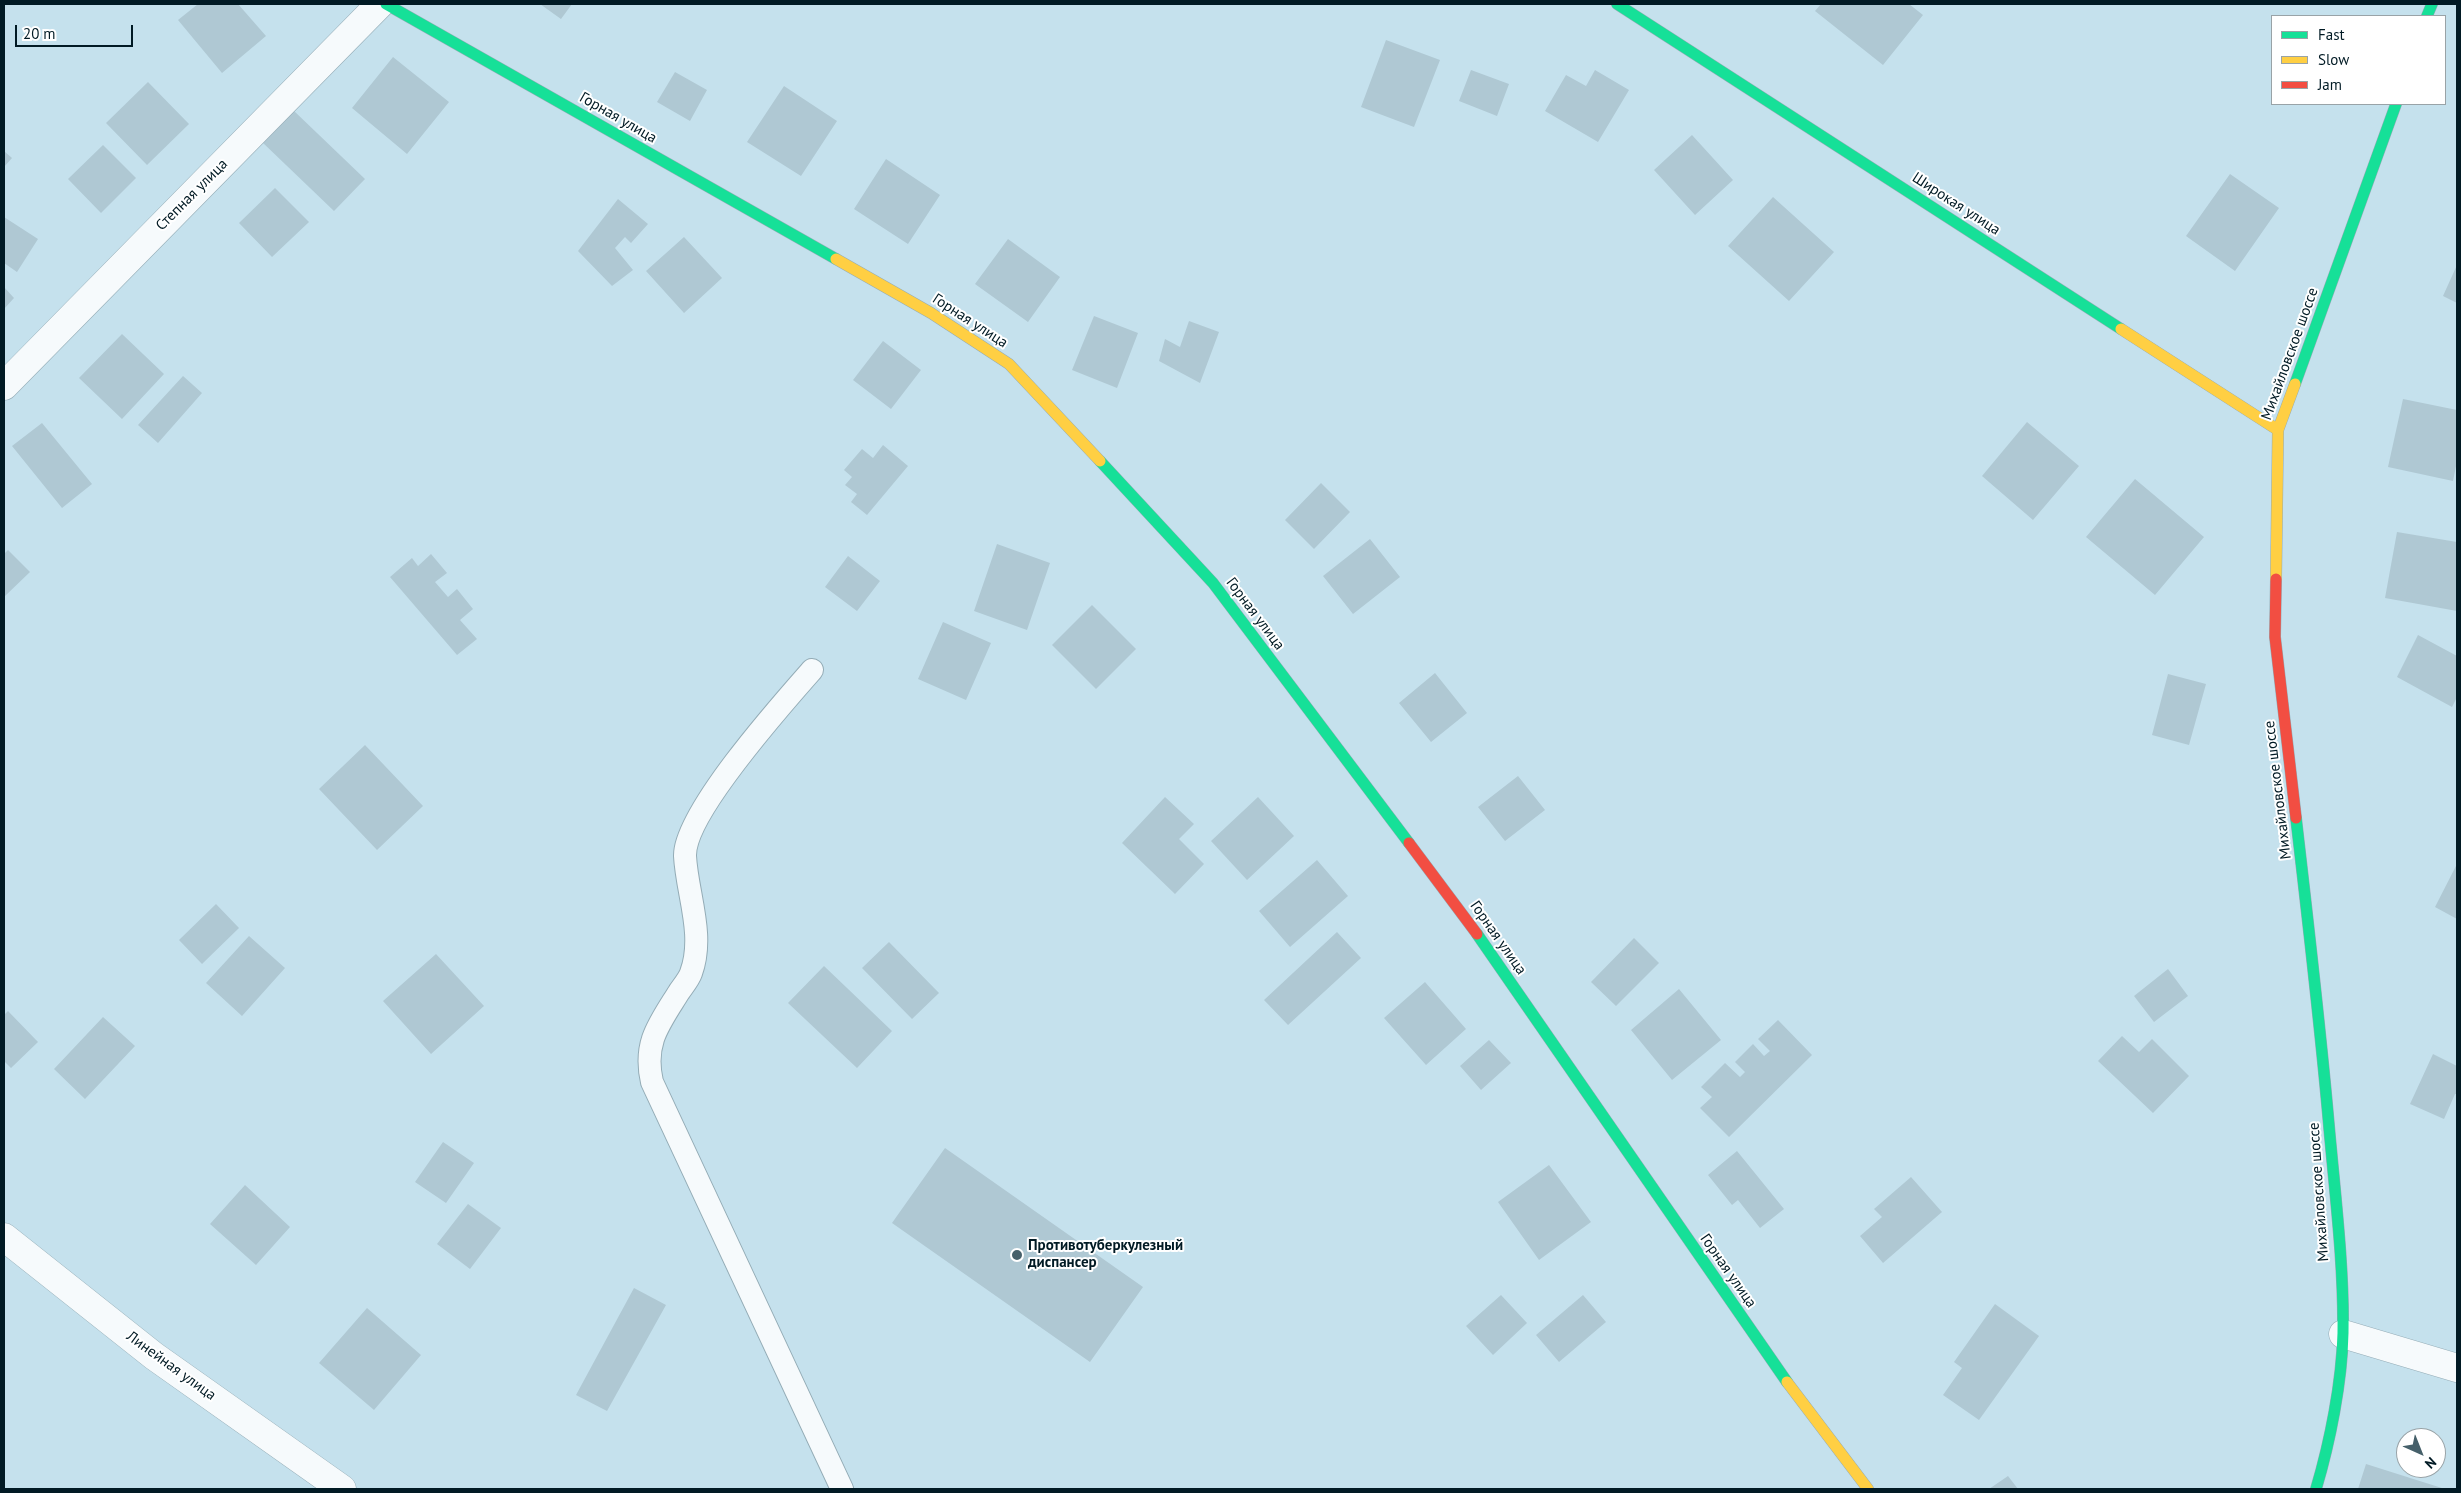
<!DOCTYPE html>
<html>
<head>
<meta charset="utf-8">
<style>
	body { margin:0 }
	#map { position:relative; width:2461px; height:1493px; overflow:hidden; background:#c5e1ed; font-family:"PT Sans",sans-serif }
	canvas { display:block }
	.frame { position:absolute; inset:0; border:5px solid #011a24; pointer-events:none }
	.legend { position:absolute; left:2271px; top:15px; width:175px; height:90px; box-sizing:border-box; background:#fff; border:1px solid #99a3a7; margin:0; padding:6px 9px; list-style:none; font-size:15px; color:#011a24 }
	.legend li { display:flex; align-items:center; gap:10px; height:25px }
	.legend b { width:25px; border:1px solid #99a3a7 }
	.north { position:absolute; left:2396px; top:1428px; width:50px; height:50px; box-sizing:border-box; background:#fff; border:1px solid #99a3a7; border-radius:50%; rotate:136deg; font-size:14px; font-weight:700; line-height:20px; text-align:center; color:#011a24 }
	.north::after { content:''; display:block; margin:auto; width:18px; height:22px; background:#46606a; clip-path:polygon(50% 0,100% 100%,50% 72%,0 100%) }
	.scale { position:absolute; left:15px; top:25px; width:118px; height:22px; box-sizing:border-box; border:2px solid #011a24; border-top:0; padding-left:6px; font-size:15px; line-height:18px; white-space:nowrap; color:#011a24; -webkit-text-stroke:4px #fff; paint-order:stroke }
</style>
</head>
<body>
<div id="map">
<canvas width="2461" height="1493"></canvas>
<div class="frame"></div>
<ul class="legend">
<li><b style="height:6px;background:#16e098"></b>Fast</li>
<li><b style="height:6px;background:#ffcf43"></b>Slow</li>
<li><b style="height:6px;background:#f24e42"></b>Jam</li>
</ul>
<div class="north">N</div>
<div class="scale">20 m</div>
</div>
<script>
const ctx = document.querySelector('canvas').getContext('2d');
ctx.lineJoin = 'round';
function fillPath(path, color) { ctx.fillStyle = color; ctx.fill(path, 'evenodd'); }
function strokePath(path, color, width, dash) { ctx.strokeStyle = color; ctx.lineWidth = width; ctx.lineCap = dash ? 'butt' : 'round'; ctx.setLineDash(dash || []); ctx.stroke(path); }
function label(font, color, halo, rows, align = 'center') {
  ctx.font = font + ' "PT Sans",sans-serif'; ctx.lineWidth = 4; ctx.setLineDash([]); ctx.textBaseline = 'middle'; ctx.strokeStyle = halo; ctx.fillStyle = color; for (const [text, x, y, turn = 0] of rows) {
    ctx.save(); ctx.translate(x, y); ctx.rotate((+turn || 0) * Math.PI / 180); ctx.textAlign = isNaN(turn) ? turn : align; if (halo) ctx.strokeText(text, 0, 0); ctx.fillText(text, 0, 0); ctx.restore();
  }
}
const building = new Path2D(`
	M198 4H238L266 36 222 73 178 20Z
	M540 4H572L561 19Z
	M1821 4H1909L1923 15 1883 65 1815 11Z
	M1386 40 1440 60 1414 127 1361 107Z
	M393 57 449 102 407 154 352 108Z
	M1471 70 1509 84 1497 116 1459 101Z
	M1595 70 1629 90 1598 142 1545 111 1566 75 1586 86Z
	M675 72 707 90 690 121 657 102Z
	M148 82 189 124 147 165 106 123Z
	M784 86 837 121 801 176 747 142Z
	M293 110 365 179 334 211 262 142Z
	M1692 135 1733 180 1695 215 1654 170Z
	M103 145 136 178 101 213 68 179Z
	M4 151 12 158 4 167Z
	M886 159 940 195 908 244 854 209Z
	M2230 174 2279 208 2235 271 2186 236Z
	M275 188 309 222 272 257 239 223Z
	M1773 197 1834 252 1789 301 1728 246Z
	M618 199 648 224 631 243 625 237 615 248 633 270 612 286 578 251Z
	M4 217 38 239 17 272 4 263Z
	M684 237 722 278 684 313 646 271Z
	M1008 239 1060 277 1028 322 975 284Z
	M2457 265V303L2443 296Z
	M4 287 14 298 4 309Z
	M1094 316 1138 333 1117 388 1072 370Z
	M1189 321 1219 332 1200 383 1159 361 1165 339 1180 347Z
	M122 334 164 374 122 419 79 378Z
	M883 341 921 370 891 409 853 380Z
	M183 376 202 393 158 443 138 425Z
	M2403 399 2457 410V461L2453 481 2388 467Z
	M2027 422 2079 466 2033 520 1982 476Z
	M42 423 92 484 62 508 12 446Z
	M883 445 908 466 867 515 851 502 857 494 845 485 852 477 844 470 862 449 873 458Z
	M2135 479 2204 537 2155 595 2086 537Z
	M1321 483 1350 512 1314 549 1285 520Z
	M2397 532 2457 542V611L2385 598Z
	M1370 539 1400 577 1353 614 1323 576Z
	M997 544 1050 563 1027 630 974 611Z
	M8 550 30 572 4 597V554Z
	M431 554 447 573 435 582 448 597 457 589 473 609 460 620 477 639 457 655 390 577 412 558 418 566Z
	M848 556 880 581 857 611 825 587Z
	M1092 605 1136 649 1096 689 1052 645Z
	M943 622 991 643 966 700 918 679Z
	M2418 635 2457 656V697L2452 707 2397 677Z
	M1435 673 1467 713 1431 742 1399 703Z
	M2168 674 2206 684 2189 745 2152 735Z
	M365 745 423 806 377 850 319 789Z
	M1518 776 1545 810 1505 841 1478 807Z
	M1165 797 1194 824 1179 839 1204 864 1175 894 1122 843Z
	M1258 797 1294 836 1247 880 1211 841Z
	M1317 860 1348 896 1290 947 1259 911Z
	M2457 864V919L2435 907Z
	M216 904 239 928 202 964 179 940Z
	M1337 932 1361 958 1288 1025 1264 1000Z
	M249 936 285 968 242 1016 206 983Z
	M1634 938 1659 963 1616 1006 1591 982Z
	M889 942 939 993 912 1019 862 968Z
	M436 954 484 1006 431 1054 383 1001Z
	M824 966 892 1031 857 1068 788 1003Z
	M2168 969 2188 996 2154 1022 2134 996Z
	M1425 982 1466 1029 1426 1065 1384 1018Z
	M1679 989 1721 1040 1672 1080 1631 1030Z
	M8 1011 38 1042 11 1068 4 1061V1015Z
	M103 1017 135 1046 85 1099 54 1069Z
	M1778 1020 1812 1055 1729 1137 1700 1108 1712 1097 1701 1087 1725 1063 1740 1077 1745 1072 1735 1062 1753 1044 1764 1056 1770 1051 1758 1039Z
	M2122 1036 2139 1052 2152 1039 2189 1076 2153 1113 2098 1061Z
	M1489 1040 1511 1063 1481 1090 1460 1066Z
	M2433 1054 2457 1066V1094H2455L2444 1119 2410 1104Z
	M443 1142 474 1163 446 1203 415 1182Z
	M945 1148 1143 1287 1090 1362 892 1223Z
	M1737 1151 1784 1209 1760 1228 1738 1200 1732 1205 1708 1175Z
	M1549 1165 1591 1222 1539 1260 1498 1202Z
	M1911 1177 1942 1212 1883 1263 1860 1236 1882 1217 1874 1209Z
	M245 1185 290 1227 256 1265 210 1224Z
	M468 1204 501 1228 470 1269 437 1244Z
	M634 1288 666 1305 607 1411 576 1395Z
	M1501 1295 1527 1323 1493 1355 1466 1326Z
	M1583 1295 1606 1322 1559 1362 1536 1335Z
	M1995 1304 2039 1336 1979 1420 1943 1395 1962 1368 1954 1362Z
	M367 1308 421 1355 374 1410 319 1363Z
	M2366 1464 2445 1489H2358Z
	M2008 1476 2018 1489H1989Z`);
const lane = new Path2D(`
	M812 670C782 704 684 814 685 856 687 894 705 935 691 973 689 979 683 986 679 992 659 1024 643 1043 652 1082L842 1489`);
const street = new Path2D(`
	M4 386 380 4
	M4 1237 154 1356 342 1489
	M2343 1334 2457 1368`);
const fast = new Path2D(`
	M386 4 836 259
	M1617 4 2121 329
	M2427 16 2432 4
	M2295 384 2396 104
	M1100 461 1213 583 1409 843
	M2296 818C2308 921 2320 1023 2329 1126 2335 1194 2344 1265 2343 1333 2342 1382 2330 1442 2316 1489
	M1477 934 1787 1382`);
const slow = new Path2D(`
	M836 259 931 313 1009 364 1100 461
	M2121 329 2278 430
	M2276 579 2278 430 2295 384
	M1787 1382 1868 1489`);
const jam = new Path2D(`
	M2276 579 2275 637 2296 818
	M1409 843 1477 934`);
const markers = [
	[1017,1255,6,"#46606a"]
];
const streetNames = [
	["Горная улица",618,118,30],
	["Степная улица",192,195,-45],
	["Широкая улица",1956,204,33],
	["Горная улица",970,321,33],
	["Михайловское шоссе",2290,354,-70],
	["Горная улица",1255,614,53],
	["Михайловское шоссе",2278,790,-97],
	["Горная улица",1498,938,55],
	["Михайловское шоссе",2319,1192,-94],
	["Горная улица",1728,1271,55],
	["Линейная улица",171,1366,36]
];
const poiNames = [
	["Противотуберкулезный",1028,1246],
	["диспансер",1028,1263]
];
fillPath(building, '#afc8d3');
strokePath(lane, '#94acb6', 24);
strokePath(street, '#94acb6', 29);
strokePath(fast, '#94acb6', 12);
strokePath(slow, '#94acb6', 12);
strokePath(jam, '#94acb6', 12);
strokePath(lane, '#f6fafc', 22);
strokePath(street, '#f6fafc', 28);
strokePath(fast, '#16e098', 11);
strokePath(slow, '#ffcf43', 11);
strokePath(jam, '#f24e42', 11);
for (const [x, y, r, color] of markers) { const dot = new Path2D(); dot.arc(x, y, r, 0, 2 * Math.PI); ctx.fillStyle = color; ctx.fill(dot); strokePath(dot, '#fff', 2); }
label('15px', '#011a24', '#fff', streetNames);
label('bold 15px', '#011a24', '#fff', poiNames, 'left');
</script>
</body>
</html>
